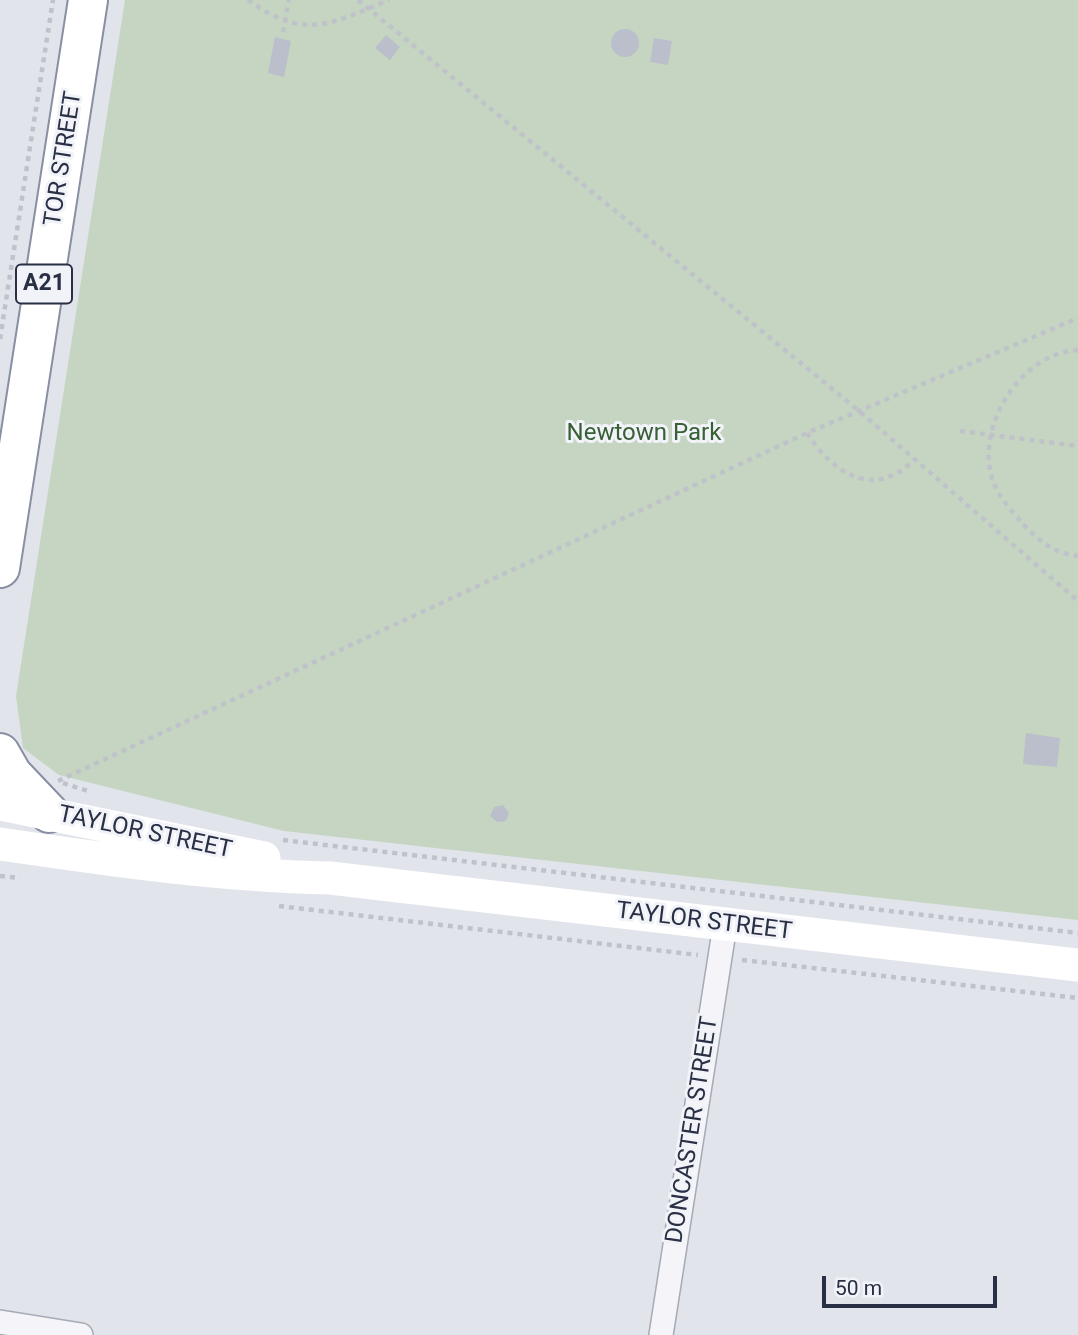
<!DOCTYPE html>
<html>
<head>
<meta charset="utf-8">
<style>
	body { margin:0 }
	#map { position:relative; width:1078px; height:1335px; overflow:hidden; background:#e1e4eb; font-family:Roboto,sans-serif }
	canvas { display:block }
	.scale { position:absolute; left:822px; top:1276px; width:175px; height:32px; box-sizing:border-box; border:4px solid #292f44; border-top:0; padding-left:9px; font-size:21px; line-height:24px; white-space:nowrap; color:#292f44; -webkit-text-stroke:5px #f1f3f8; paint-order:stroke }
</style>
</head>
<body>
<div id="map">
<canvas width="1078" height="1335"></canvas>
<div class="scale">50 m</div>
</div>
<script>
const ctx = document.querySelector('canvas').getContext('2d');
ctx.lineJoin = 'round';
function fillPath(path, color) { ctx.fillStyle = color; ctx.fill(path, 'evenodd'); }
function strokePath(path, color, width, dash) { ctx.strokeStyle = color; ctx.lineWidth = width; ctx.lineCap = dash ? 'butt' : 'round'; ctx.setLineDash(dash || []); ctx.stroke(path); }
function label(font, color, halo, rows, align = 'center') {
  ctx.font = font + ' Roboto,sans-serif'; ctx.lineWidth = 6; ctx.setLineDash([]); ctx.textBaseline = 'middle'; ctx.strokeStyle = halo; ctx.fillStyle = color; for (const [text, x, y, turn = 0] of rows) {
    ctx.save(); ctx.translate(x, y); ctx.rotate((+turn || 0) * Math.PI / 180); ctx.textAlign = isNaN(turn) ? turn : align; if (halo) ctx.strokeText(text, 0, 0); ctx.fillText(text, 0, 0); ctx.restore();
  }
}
const green = new Path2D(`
	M125 0H1078V920L284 831 59 775 23 748 16 696Z`);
const building = new Path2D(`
	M611 43a14 14 0 1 1 28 0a14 14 0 1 1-28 0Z
	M386 35 400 47 390 60 375 48Z
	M275 37 291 41 284 77 268 73Z
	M654 38 672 41 668 65 650 62Z
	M1026 733 1060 738 1057 767 1023 764Z
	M503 805 509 813 506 821 497 822 490 816 494 807Z`);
const path = new Path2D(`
	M248 0C305 41 330 24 389 0
	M358 0 858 410 1078 601
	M283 32 289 0
	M0 339 53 0
	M1078 350C1019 353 971 432 995 486 1002 501 1014 513 1024 525 1040 542 1054 553 1078 556
	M960 431 1078 446
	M807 433C826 463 860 494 897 473 904 470 909 464 915 459
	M58 781 807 433 1078 318
	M63 783 88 791
	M283 840 1078 933
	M0 876 20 878
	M279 906 698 955
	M742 960 1078 998`);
const street = new Path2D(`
	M0 1322 81 1335
	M661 1335 725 925`);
const secondary = new Path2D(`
	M0 804 264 858
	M0 844C110 860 219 876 330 878L1078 965`);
const highway = new Path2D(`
	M0 568 88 0
	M0 753 12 774 49 813`);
const shields = [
	[44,284,56]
];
const shieldNames = [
	["A21",44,284]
];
const streetNames = [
	["TOR STREET",64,159,-81],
	["TAYLOR STREET",145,833,12],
	["TAYLOR STREET",704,922,7],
	["DONCASTER STREET",693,1130,-81]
];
const parkNames = [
	["Newtown Park",644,434]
];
fillPath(green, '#c5d5c2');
fillPath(building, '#bbbfcb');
strokePath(street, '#a6aab6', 26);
strokePath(highway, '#888fa2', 42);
strokePath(path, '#c0c2ca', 4.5, [5, 5]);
strokePath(street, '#f5f5f9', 23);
strokePath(secondary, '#fff', 33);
strokePath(highway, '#fff', 38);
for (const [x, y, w] of shields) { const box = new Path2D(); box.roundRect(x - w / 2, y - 19.5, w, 39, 5); ctx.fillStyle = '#f1f3f8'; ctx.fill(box); strokePath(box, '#292f44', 2); }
label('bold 23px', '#292f44', null, shieldNames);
label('24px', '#292f44', '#f1f3f8', streetNames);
label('24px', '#386035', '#f1f3f8', parkNames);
</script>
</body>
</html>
